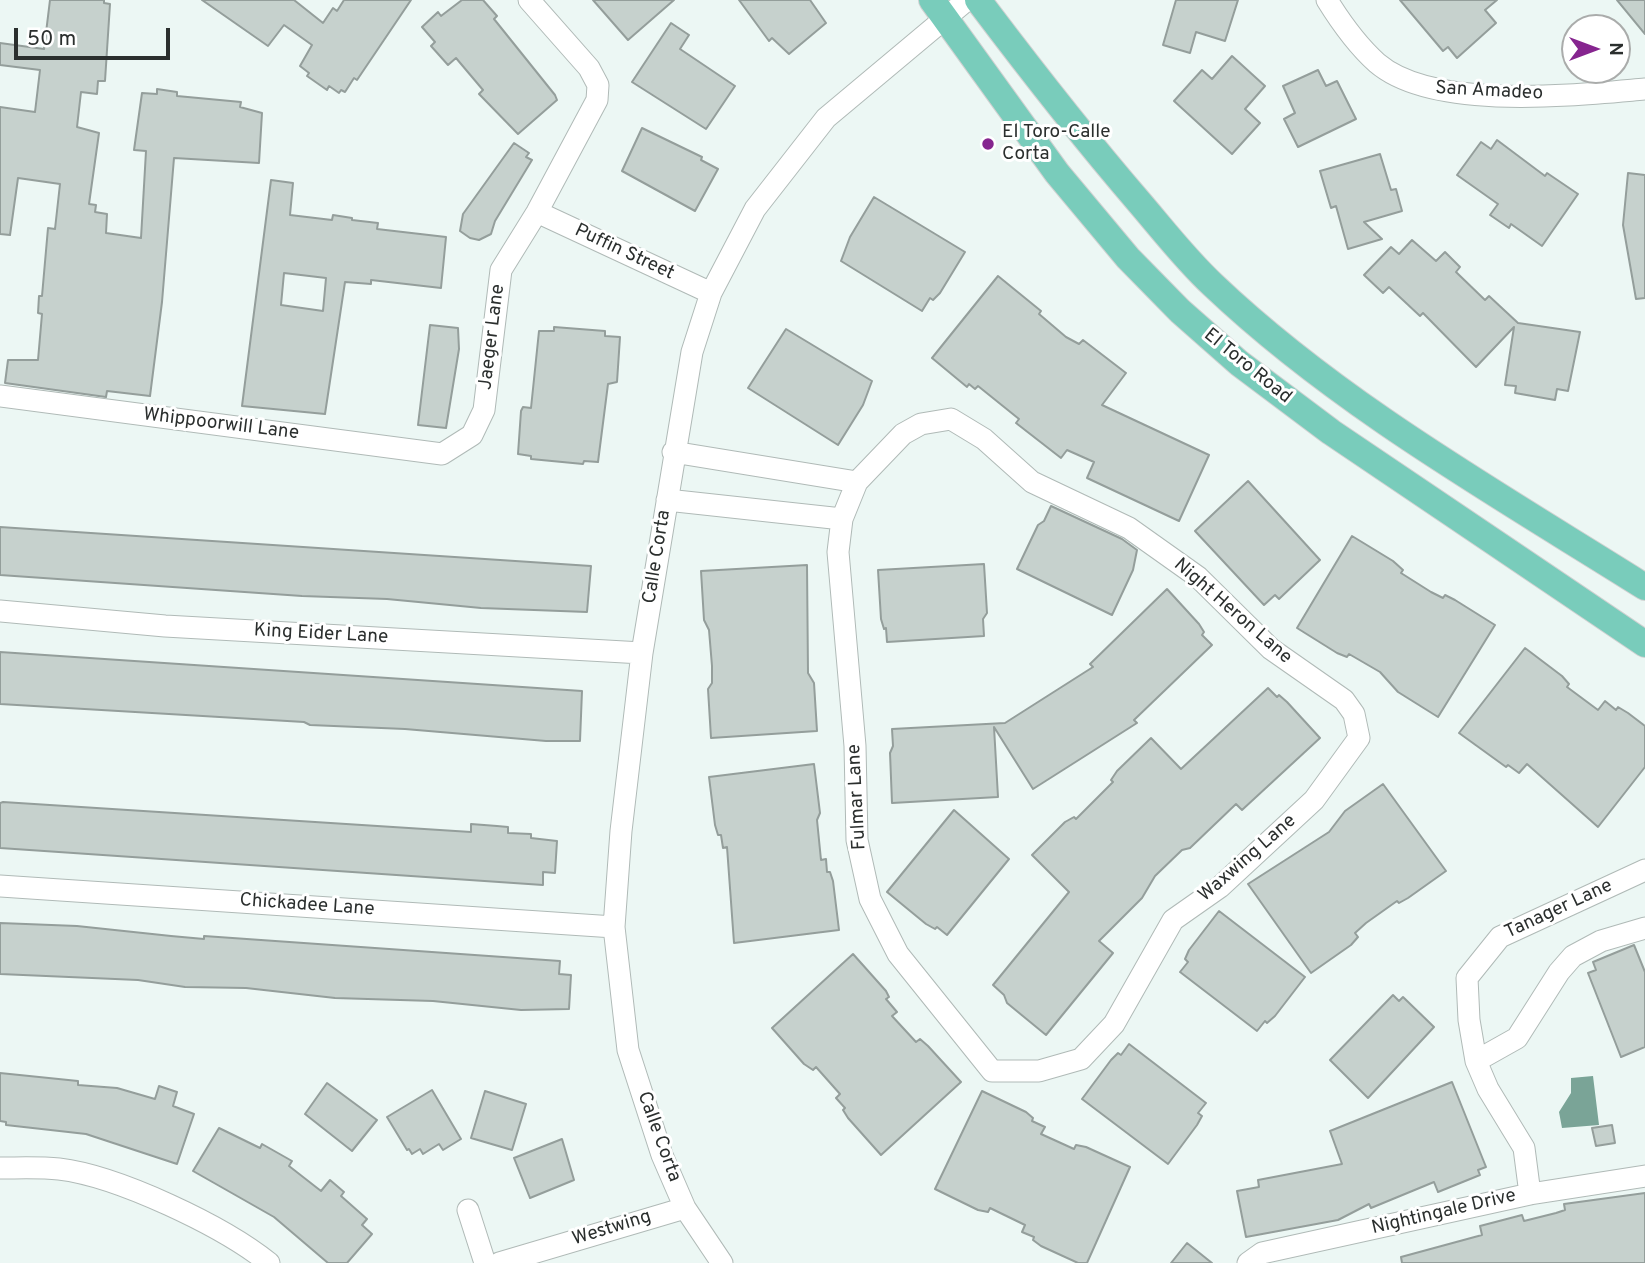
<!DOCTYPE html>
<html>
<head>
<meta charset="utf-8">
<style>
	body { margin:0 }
	#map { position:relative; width:1645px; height:1263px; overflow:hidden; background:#ecf7f4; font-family:Overpass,sans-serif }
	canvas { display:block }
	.north { position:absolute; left:1561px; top:14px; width:70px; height:70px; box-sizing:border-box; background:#fff; border:2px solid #aaacab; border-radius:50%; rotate:90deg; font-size:19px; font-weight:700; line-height:28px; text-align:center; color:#2b2f2e }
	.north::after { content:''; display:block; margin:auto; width:24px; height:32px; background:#86258f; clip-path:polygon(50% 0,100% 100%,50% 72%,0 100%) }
	.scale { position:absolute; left:14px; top:28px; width:156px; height:32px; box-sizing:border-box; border:4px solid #2b2f2e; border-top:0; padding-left:9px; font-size:21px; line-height:24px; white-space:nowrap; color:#2b2f2e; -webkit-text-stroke:5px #fff; paint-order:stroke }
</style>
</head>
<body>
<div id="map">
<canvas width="1645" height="1263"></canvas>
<div class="north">N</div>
<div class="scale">50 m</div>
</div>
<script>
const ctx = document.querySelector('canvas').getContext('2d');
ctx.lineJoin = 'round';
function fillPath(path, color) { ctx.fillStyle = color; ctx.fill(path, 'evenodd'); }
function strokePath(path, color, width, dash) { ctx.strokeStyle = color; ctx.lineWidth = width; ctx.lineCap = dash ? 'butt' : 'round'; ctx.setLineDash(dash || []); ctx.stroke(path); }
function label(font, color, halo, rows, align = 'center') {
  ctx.font = font + ' Overpass,sans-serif'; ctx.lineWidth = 6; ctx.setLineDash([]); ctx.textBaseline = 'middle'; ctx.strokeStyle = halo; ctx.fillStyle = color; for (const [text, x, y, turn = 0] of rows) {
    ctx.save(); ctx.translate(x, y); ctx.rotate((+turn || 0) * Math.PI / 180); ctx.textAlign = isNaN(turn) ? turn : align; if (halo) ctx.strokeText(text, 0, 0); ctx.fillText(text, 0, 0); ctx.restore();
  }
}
const water = new Path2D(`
	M1593 1076 1599 1125 1562 1128 1559 1112 1571 1093V1078Z`);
const building = new Path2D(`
	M50 0H104V3L110 4 105 81H98L97 94 81 92 77 127 99 133 89 204 96 205 95 212 107 214 106 233 141 238 146 151 134 150 142 93 157 94V89L177 92V96L241 102 240 107 262 113 259 163 174 158 162 302 150 396 107 391 106 397 5 383 8 360H38L42 314 38 313 39 296H42L48 228 55 229 60 184 18 178 10 235 0 234V107L35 112 40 70 0 65V43L44 49Z
	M202 0H294L323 23 333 8 337 11 344 0H411L357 80 354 78 345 92 341 90 339 93 329 86 327 90 307 76 309 73 300 66 312 45 284 25 268 46Z
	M462 0H483L497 16 494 19 555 95 557 100 518 134 479 94 483 90 456 58 448 65 431 46 435 42 422 27 438 12 441 16Z
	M593 0H674L628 40Z
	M739 0H810L826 23 789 54 772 38 769 41Z
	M1176 0H1238L1225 41 1196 32 1190 53 1163 45Z
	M1400 0H1497L1485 10 1496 23 1457 58 1448 47 1443 51Z
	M1617 0H1645V34Z
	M671 23 689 35 680 49 735 86 706 129 632 82Z
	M1232 56 1265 86 1245 109 1260 123 1232 154 1174 101 1202 70 1212 79Z
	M1318 70 1326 86 1337 81 1356 119 1298 147 1284 119 1295 113 1283 86Z
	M642 128 702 157 701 160 718 169 695 211 622 171Z
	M1497 140 1545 176 1547 173 1578 194 1542 246 1511 224 1509 228 1490 215 1498 204 1457 175 1481 142 1491 149Z
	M514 143 529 153 526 157 532 160 495 221 491 234 479 240 470 238 460 231 463 214Z
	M1380 154 1391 190 1396 189 1402 211 1364 222 1382 239 1348 249 1336 206 1331 208 1320 171Z
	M1628 173 1645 175V298L1636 299 1623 225Z
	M271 180 293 183 290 215 332 220 333 215 352 218V220L378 223 377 229 446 237 441 288 371 280V284L345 282 325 414 242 406ZM284 273 326 278 323 311 281 305Z
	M874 197 965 252 940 293 933 300 930 298 922 311 841 261 850 237Z
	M1412 240 1436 261 1445 252 1460 267 1456 272 1485 300 1489 296 1518 323 1580 332 1568 391 1557 389 1555 400 1515 393 1516 386 1505 385 1514 327 1476 367 1423 313 1420 316 1389 287 1383 293 1364 275 1391 247 1399 254Z
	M998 276 1041 311 1039 314 1066 337 1079 344 1083 340 1126 373 1102 405 1209 455 1179 521 1087 478 1094 462 1067 450 1061 458 1016 423 1019 419 978 386 975 389 969 384 967 387 932 358Z
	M430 325 458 328 459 349 446 428 418 425Z
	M554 327 605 331V336L620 337 617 382 608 384 598 462 584 461 583 464 531 459V456L518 454 521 411 523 407 531 408 539 331H554Z
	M786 329 872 381 863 405 838 445 748 388Z
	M1248 481 1320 560 1279 599 1275 595 1264 605 1195 531Z
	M1051 506 1122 539 1137 550 1133 570 1112 615 1017 569 1038 525 1044 521Z
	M0 527 591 566 587 612 481 608 387 599 302 596 0 575Z
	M1352 536 1393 561 1403 570 1401 573 1431 592 1443 598 1445 595 1455 600 1495 625 1438 717 1398 692 1380 672 1349 654 1347 657 1337 653 1297 628Z
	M984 564 987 613 983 619 984 636 887 642 886 628 884 629 881 619 878 570Z
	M807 565 808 673 814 683 817 731 711 738 708 689 712 683V666L709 630 704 620 701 571Z
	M1167 589 1199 624 1204 632 1202 635 1212 645 1134 720 1137 723 1033 789 994 727 998 797 892 803 890 753 893 746 892 729 1005 723 1093 667 1090 664Z
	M1525 648 1562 676 1569 684 1567 687 1598 710 1605 701 1616 710 1618 707 1628 713 1645 726V767L1598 827 1527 764 1519 773 1508 765 1506 767 1459 733Z
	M0 652 582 691 580 741H546L405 729 310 725 304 722 0 704Z
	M1268 688 1277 697 1279 695 1287 702 1320 738 1242 810 1236 804 1190 848 1182 850 1155 876 1142 898 1099 941 1113 953 1046 1035 1007 1003 1004 995 993 985 1069 892 1032 855 1065 822 1074 817 1076 819 1113 782 1111 780 1117 771 1151 738 1181 769Z
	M814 764 820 813 817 820 821 860 826 859 827 872H830L833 881 839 930 734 943 727 847 723 848 721 835H718L715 825 709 777Z
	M1383 784 1446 871 1408 898 1399 903 1397 901 1366 923 1355 933 1358 937 1351 945 1311 973 1248 884 1329 832 1345 811Z
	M3 802 471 832V824L497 826 508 827V833L531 834V838L557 841 555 873 543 872V885L0 848V803Z
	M954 810 1009 859 947 935 937 927 935 929 926 924 887 892Z
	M1219 911 1305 977 1275 1016 1267 1023 1265 1021 1257 1031 1180 972 1188 962 1185 959 1189 950Z
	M0 923 77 926 171 936 204 939V936L560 961 559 974 571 975 569 1009 521 1010 433 1001 335 998 246 988 185 987 138 980 0 974Z
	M1634 945 1645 972V1047L1621 1057 1588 973 1596 970 1593 962Z
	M853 954 886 991 889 997 886 999 897 1012 892 1016 916 1042 920 1039 928 1046 961 1082 881 1155 848 1118 843 1110 845 1108 836 1098 840 1094 816 1067 813 1070 804 1064 772 1028Z
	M1393 995 1399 1001 1403 997 1434 1027 1368 1098 1330 1060Z
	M1129 1044 1206 1103 1198 1113 1202 1116 1197 1125 1168 1164 1082 1099 1111 1060 1118 1053 1121 1055Z
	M0 1073 78 1081V1085L117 1088 155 1099 159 1086 177 1092 173 1106 194 1114 177 1164 86 1134 6 1125V1122L0 1121Z
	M1452 1082 1486 1167 1478 1170 1480 1175 1438 1192 1434 1182 1371 1208 1369 1204 1338 1220 1246 1237 1237 1191 1259 1187 1258 1180 1342 1164 1330 1131Z
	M327 1083 377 1120 352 1151 305 1114Z
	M432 1090 461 1139 443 1150 439 1144 423 1154 420 1149 412 1154 409 1149 407 1150 387 1117Z
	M485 1091 526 1104 512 1150 471 1138Z
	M982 1091 1026 1112 1033 1118 1032 1121 1045 1127 1041 1134 1074 1149 1076 1145 1086 1147 1130 1167 1087 1263H1078L1041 1246 1033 1240 1034 1237 1022 1232 1025 1225 990 1208 988 1212 978 1210 935 1189Z
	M1612 1125 1615 1143 1596 1146 1592 1128Z
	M219 1128 260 1148 262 1144 292 1161 289 1166 321 1191 330 1180 344 1192 341 1196 367 1219 362 1225 372 1234 347 1263H328L274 1217 193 1171Z
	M562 1139 574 1180 530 1198 514 1158Z
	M1645 1193V1263H1402L1401 1257 1482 1235 1480 1226 1522 1215 1524 1221 1556 1213 1565 1210 1564 1204Z
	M1187 1243 1212 1263H1171Z`);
const minor = new Path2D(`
	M1327 0C1340 21 1358 46 1377 63 1433 111 1575 95 1645 89
	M537 212 711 293
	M0 396 442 454 472 435 484 410 501 270 537 212 597 100 598 85 589 68 529 0
	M951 419 984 439 1032 482 1129 528 1198 577 1271 649 1344 700 1354 714 1359 738 1314 800 1220 887 1173 920 1114 1024 1081 1059 1039 1071H992L898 954 870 899 857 840 855 746 838 552 842 519 857 482 903 434 921 424Z
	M673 452 857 482
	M667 500 842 519
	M0 611 165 626 642 653
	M0 886 614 927
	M1476 1061 1517 1038 1559 972 1573 956 1601 941 1645 928
	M0 1168C19 1168 40 1167 59 1169 118 1176 223 1226 269 1263
	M1530 1194 1524 1148 1488 1089 1476 1061 1469 1020 1467 978 1500 937 1645 870
	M468 1210 485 1263
	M499 1263 685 1208
	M722 1263 685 1208 662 1155 628 1050 614 927 621 831 642 653 692 352 711 293 755 209 826 118 967 0
	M1248 1263 1262 1253 1530 1194 1645 1176`);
const major = new Path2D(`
	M932 0 1057 173 1128 258 1180 311 1239 363 1331 432 1645 644
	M978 0C1030 69 1083 137 1139 202 1163 230 1186 260 1213 285 1338 404 1499 495 1645 587`);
const markers = [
	[988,144,7,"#86258f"]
];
const streetNames = [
	["San Amadeo",1489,92,3],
	["Puffin Street",624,253,25],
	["Jaeger Lane",493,337,-83],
	["El Toro Road",1247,367,39],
	["Whippoorwill Lane",221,425,7],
	["Calle Corta",658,557,-81],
	["Night Heron Lane",1232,612,41],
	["King Eider Lane",321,635,3],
	["Fulmar Lane",858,797,-93],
	["Waxwing Lane",1248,859,-41],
	["Chickadee Lane",307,906,4],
	["Tanager Lane",1559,910,-25],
	["Calle Corta",658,1137,70],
	["Nightingale Drive",1444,1213,-13],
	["Westwing",612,1229,-17]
];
const poiNames = [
	["El Toro-Calle",1002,133],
	["Corta",1002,155]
];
fillPath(water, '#7aa497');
fillPath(building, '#c6d1cd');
strokePath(building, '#949e9b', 2);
strokePath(minor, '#b0bab7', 23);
strokePath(major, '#d0d1d1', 28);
strokePath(minor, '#fff', 21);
strokePath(major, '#79ccbb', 26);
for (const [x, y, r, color] of markers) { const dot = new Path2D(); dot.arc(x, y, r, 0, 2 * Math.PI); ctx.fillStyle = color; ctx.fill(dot); strokePath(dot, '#fff', 2.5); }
label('19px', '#2b2f2e', '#fff', streetNames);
label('19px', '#2b2f2e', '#fff', poiNames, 'left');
</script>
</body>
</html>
